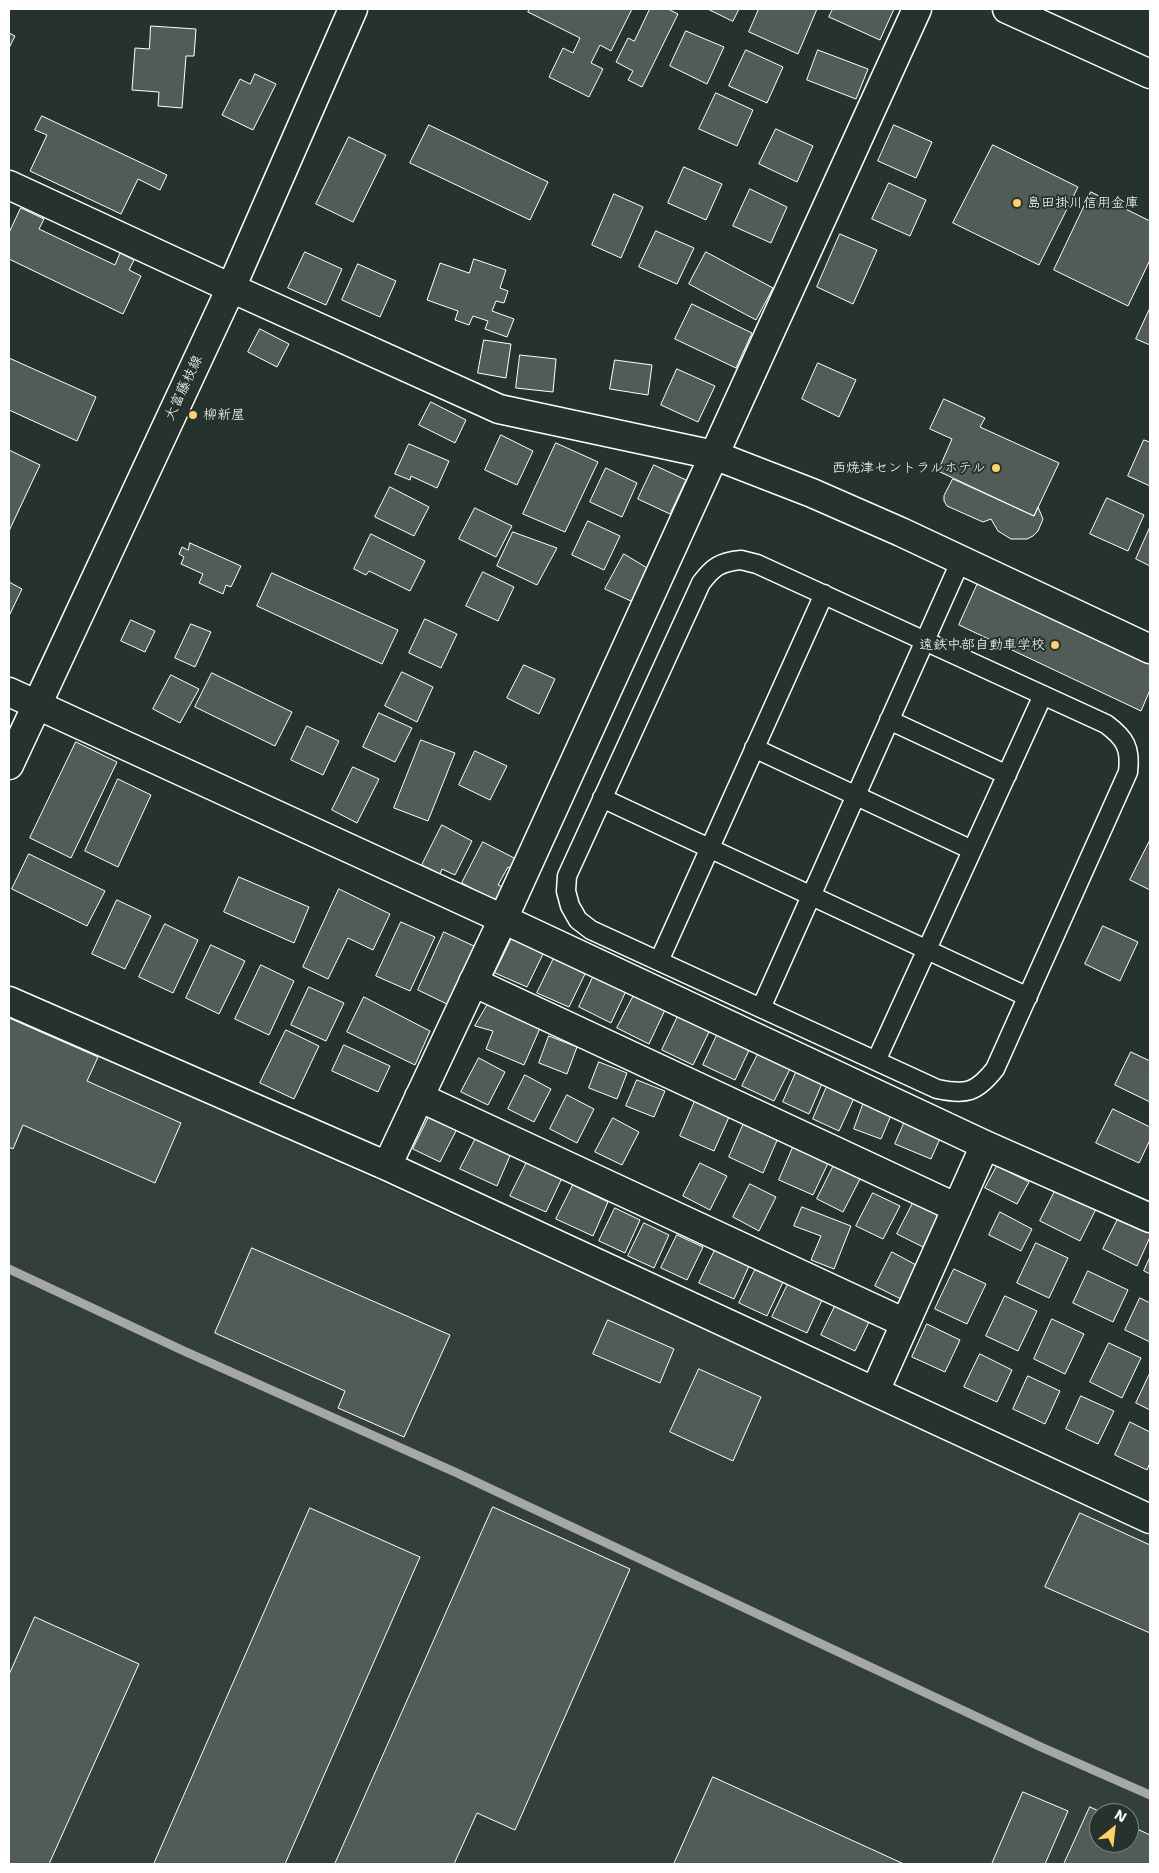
<!DOCTYPE html>
<html>
<head>
<meta charset="utf-8">
<style>
	body { margin:0 }
	#map { position:relative; width:1159px; height:1873px; overflow:hidden; background:#26332d; font-family:"Shantell Sans",sans-serif }
	canvas { display:block }
	.frame { position:absolute; inset:0; border:10px solid #fff; pointer-events:none }
	.north { position:absolute; left:1089px; top:1803px; width:50px; height:50px; box-sizing:border-box; background:#26332d; border:1px solid #7d8581; border-radius:50%; rotate:29deg; font-size:14px; font-weight:700; line-height:20px; text-align:center; color:#fff }
	.north::after { content:''; display:block; margin:auto; width:18px; height:22px; background:#ffd166; clip-path:polygon(50% 0,100% 100%,50% 72%,0 100%) }
</style>
</head>
<body>
<div id="map">
<canvas width="1159" height="1873"></canvas>
<div class="frame"></div>
<div class="north">N</div>
</div>
<script>
const ctx = document.querySelector('canvas').getContext('2d');
ctx.lineJoin = 'round';
function fillPath(path, color) { ctx.fillStyle = color; ctx.fill(path, 'evenodd'); }
function strokePath(path, color, width, dash) { ctx.strokeStyle = color; ctx.lineWidth = width; ctx.lineCap = dash ? 'butt' : 'round'; ctx.setLineDash(dash || []); ctx.stroke(path); }
function label(font, color, halo, rows, align = 'center') {
  ctx.font = font + ' "Shantell Sans","Klee One",sans-serif'; ctx.lineWidth = 4; ctx.setLineDash([]); ctx.textBaseline = 'middle'; ctx.strokeStyle = halo; ctx.fillStyle = color; for (const [text, x, y, turn = 0] of rows) {
    ctx.save(); ctx.translate(x, y); ctx.rotate((+turn || 0) * Math.PI / 180); ctx.textAlign = isNaN(turn) ? turn : align; if (halo) ctx.strokeText(text, 0, 0); ctx.fillText(text, 0, 0); ctx.restore();
  }
}
const built = new Path2D(`
	M9 1013 1150 1532V1864H9ZM1099 1813H1129V1843H1099Z`);
const stream = new Path2D(`
	M9 1269 184 1351 457 1473 1041 1747 1150 1795`);
const building = new Path2D(`
	M530 9H632L611 51 600 45 591 63 603 69 589 97 549 77 563 48 573 53 580 38 528 12Z
	M650 9H668L678 14 642 87 628 80 633 71 616 62 628 38 634 41Z
	M708 9H739L733 21Z
	M759 9H817L798 54 749 32Z
	M833 9H894L880 40 829 17Z
	M151 26 196 29 194 56H186L182 108 158 106 159 92 132 90 135 48 149 49Z
	M686 31 724 47 707 84 670 66Z
	M9 33 15 36 9 48Z
	M746 50 783 67 767 103 729 86Z
	M818 50 868 69 856 99 807 80Z
	M255 74 276 84 253 130 222 115 240 79 250 84Z
	M716 93 753 110 737 146 699 129Z
	M42 116 167 175 160 190 138 179 121 214 30 171 47 135 35 130Z
	M429 125 548 182 530 220 410 163Z
	M894 125 932 142 916 178 878 161Z
	M776 129 813 146 797 182 759 164Z
	M349 137 386 155 353 222 316 204Z
	M993 145 1078 187 1039 265 953 223Z
	M684 167 722 184 706 220 668 203Z
	M889 183 926 200 910 236 872 219Z
	M750 189 787 207 771 243 733 226Z
	M1091 192 1150 221V260L1128 306 1054 270Z
	M614 194 643 207 621 258 592 245Z
	M21 208 44 219 39 229 115 265 120 253 134 260 129 270 141 276 123 314 9 259V233Z
	M656 231 694 248 677 284 639 267Z
	M840 234 877 250 853 304 817 287Z
	M305 252 342 269 326 305 288 288Z
	M706 252 773 288 756 320 689 284Z
	M474 259 506 270 500 288 508 291 504 303 496 301 492 311 514 319 507 337 485 329 488 321 473 316 469 325 455 320 458 311 427 300 440 263 469 273Z
	M358 264 396 281 380 317 342 300Z
	M692 304 752 333 736 368 675 339Z
	M1150 308V345L1136 339Z
	M260 329 289 344 277 367 248 352Z
	M484 340 511 344 506 378 478 373Z
	M520 355 556 359 553 392 516 388Z
	M9 358 96 397 77 441 9 410Z
	M615 360 652 365 648 395 610 389Z
	M818 363 856 380 839 417 802 399Z
	M677 369 715 386 698 422 661 405Z
	M944 399 985 418 980 427 1059 463 1034 516 938 471 952 439 930 429Z
	M431 402 466 420 455 443 419 425Z
	M501 435 533 451 517 485 485 470Z
	M1144 440 1150 442V486L1128 476Z
	M556 443 598 462 565 532 523 514Z
	M409 444 449 461 437 488 411 476 410 480 395 474Z
	M9 450 40 465 9 531Z
	M654 465 686 480 670 514 638 499Z
	M606 468 637 483 622 517 590 502Z
	M953 479 1034 516 1038 507 1043 519 1038 531 1033 536 1027 539H1011L998 531 991 519 983 522 947 506 944 501V496Z
	M390 487 429 507 414 536 375 517Z
	M1107 498 1144 515 1128 551 1090 534Z
	M475 508 512 526 496 557 459 539Z
	M588 521 620 536 604 570 572 555Z
	M1150 527V566L1136 559Z
	M513 532 557 548 537 585 497 566Z
	M371 534 425 561 410 591 369 571 366 575 354 569Z
	M190 543 241 566 231 587 226 585 223 594 199 583 203 574 181 564 184 557 179 554 182 547 188 550Z
	M624 554 649 569 633 602 605 589Z
	M483 572 514 587 498 621 466 606Z
	M272 573 398 630 382 664 257 606Z
	M9 582 22 589 9 616Z
	M978 583 1150 664V690L1141 711 959 625Z
	M425 619 457 634 441 668 409 653Z
	M131 620 155 631 145 652 121 641Z
	M191 624 211 632 195 667 175 658Z
	M524 665 555 679 539 714 507 698Z
	M402 672 433 687 417 722 385 706Z
	M212 673 292 712 275 746 195 707Z
	M171 675 199 689 180 723 153 709Z
	M379 713 412 728 395 762 363 747Z
	M307 726 339 741 323 775 291 760Z
	M421 740 455 753 428 821 394 808Z
	M76 742 117 762 71 858 30 838Z
	M475 751 507 766 490 800 459 785Z
	M353 767 379 779 357 823 332 810Z
	M118 779 151 795 118 867 85 851Z
	M442 825 472 841 455 875 442 869 440 874 422 865Z
	M1150 840V890L1130 880Z
	M483 842 518 860 513 870 508 867 498 885 505 888 497 902 462 883Z
	M29 854 105 891 87 926 12 889Z
	M239 877 309 907 294 943 224 912Z
	M339 889 390 914 373 950 348 938 328 979 303 967Z
	M117 900 151 916 125 969 92 954Z
	M401 922 435 937 410 991 376 976Z
	M165 924 198 940 173 993 139 977Z
	M1103 926 1138 942 1120 981 1085 964Z
	M444 932 476 947 449 1005 418 990Z
	M512 938 543 954 527 987 495 973Z
	M211 945 245 961 219 1014 186 998Z
	M554 958 585 974 569 1007 537 993Z
	M261 965 294 981 269 1035 235 1019Z
	M595 973 627 989 611 1023 579 1007Z
	M309 987 344 1003 326 1041 291 1025Z
	M634 995 665 1010 649 1044 617 1028Z
	M364 997 430 1031 415 1065 347 1032Z
	M488 1004 541 1026 524 1065 486 1049 493 1031 475 1026Z
	M678 1016 709 1032 693 1065 662 1050Z
	M9 1018 98 1057 87 1081 181 1123 155 1183 23 1125 13 1149 9 1147Z
	M286 1030 319 1046 294 1099 260 1083Z
	M719 1031 751 1046 735 1080 703 1065Z
	M549 1036 577 1047 567 1074 539 1063Z
	M344 1045 390 1066 378 1092 332 1071Z
	M759 1052 791 1067 774 1101 742 1086Z
	M1131 1052 1150 1061V1102L1115 1085Z
	M479 1058 505 1072 488 1105 461 1092Z
	M599 1062 627 1073 617 1099 589 1088Z
	M798 1068 824 1079 809 1114 783 1102Z
	M525 1075 551 1089 534 1122 508 1109Z
	M637 1080 665 1091 654 1117 626 1106Z
	M828 1084 855 1096 839 1131 813 1119Z
	M567 1095 594 1109 577 1143 550 1129Z
	M695 1101 729 1117 714 1151 680 1136Z
	M864 1102 892 1113 881 1139 854 1129Z
	M1113 1109 1150 1127V1140L1139 1163 1096 1143Z
	M430 1115 457 1129 440 1162 413 1149Z
	M613 1118 639 1132 622 1165 595 1152Z
	M906 1119 942 1134 931 1159 895 1144Z
	M744 1123 778 1138 763 1173 729 1157Z
	M477 1136 512 1151 497 1186 460 1169Z
	M794 1145 829 1161 813 1195 779 1180Z
	M527 1162 562 1178 546 1212 510 1196Z
	M700 1163 727 1176 710 1210 683 1196Z
	M834 1165 860 1179 843 1212 817 1199Z
	M997 1166 1029 1182 1017 1204 985 1188Z
	M750 1184 776 1197 759 1231 733 1217Z
	M573 1185 608 1202 593 1236 556 1219Z
	M1056 1189 1096 1209 1080 1241 1040 1221Z
	M873 1193 900 1206 883 1239 856 1226Z
	M914 1201 940 1214 923 1247 897 1234Z
	M802 1207 851 1226 834 1269 811 1260 821 1236 794 1226Z
	M615 1208 640 1220 625 1253 599 1241Z
	M1000 1212 1032 1229 1021 1251 989 1235Z
	M1119 1217 1150 1232V1237L1137 1266 1103 1249Z
	M644 1223 669 1235 654 1268 628 1256Z
	M677 1235 703 1247 687 1280 661 1268Z
	M1036 1243 1068 1258 1049 1298 1017 1283Z
	M252 1248 450 1335 404 1437 338 1408 345 1391 215 1333Z
	M715 1250 749 1266 734 1299 699 1283Z
	M892 1252 918 1266 901 1299 875 1286Z
	M1150 1257V1274L1144 1271Z
	M954 1269 986 1284 967 1324 935 1309Z
	M755 1270 783 1282 767 1316 739 1303Z
	M1088 1271 1128 1290 1113 1322 1073 1303Z
	M788 1284 822 1300 807 1333 772 1317Z
	M1005 1296 1037 1311 1018 1351 986 1336Z
	M1140 1298 1150 1303V1342L1125 1330Z
	M837 1302 871 1318 855 1351 821 1335Z
	M1052 1319 1084 1334 1065 1374 1034 1359Z
	M608 1320 674 1349 660 1383 593 1354Z
	M927 1324 960 1340 945 1372 912 1357Z
	M1109 1343 1141 1358 1122 1398 1090 1382Z
	M980 1354 1012 1370 997 1402 964 1387Z
	M699 1369 761 1397 733 1461 670 1432Z
	M1150 1373V1410L1136 1403Z
	M1028 1376 1060 1391 1045 1424 1013 1409Z
	M1081 1396 1114 1411 1098 1444 1066 1429Z
	M1130 1422 1150 1432V1463L1147 1470 1115 1455Z
	M493 1507 630 1569 515 1830 477 1813 454 1864H335Z
	M310 1508 420 1557 285 1864H154Z
	M1080 1513 1150 1545V1633L1045 1587Z
	M35 1617 139 1664 49 1864H9V1675Z
	M713 1777 904 1864H674Z
	M1023 1792 1068 1811 1045 1864H992Z
	M1090 1807 1103 1813H1099V1843H1129V1825L1150 1835V1864H1064Z`);
const service = new Path2D(`
	M741 560 757 564 1106 724C1125 738 1131 748 1128 772L995 1069C976 1093 966 1095 937 1089L591 930 578 920 570 906 566 891 567 876 701 583C713 567 720 562 741 560Z
	M889 720 1007 775
	M754 748 972 850
	M602 798 1028 997
	M659 961 824 594
	M761 1008 961 560
	M876 1061 1043 695`);
const minor = new Path2D(`
	M9 185 231 288 499 409 714 455 812 493 901 532 1150 649
	M9 692 503 919 985 1145 1150 1218
	M473 982 957 1208
	M9 1001 387 1166 1150 1519
	M419 1097 905 1323
	M387 1166 503 919 917 9
	M875 1391 985 1145`);
const tertiary = new Path2D(`
	M1007 9 1150 74`);
const secondary = new Path2D(`
	M9 765 231 288 353 9`);
const markers = [
	[1017,203,5,"#ffd166"],
	[193,415,5,"#ffd166"],
	[996,468,5,"#ffd166"],
	[1055,645,5,"#ffd166"]
];
const poiNames = [
	["島田掛川信用金庫",1027,203],
	["柳新屋",203,415],
	["西焼津セントラルホテル",986,468,"right"],
	["遠鉄中部自動車学校",1045,645,"right"]
];
const streetNames = [
	["大富藤枝線",184,388,-65]
];
fillPath(built, '#333f3a');
strokePath(stream, '#a4a9a7', 9);
fillPath(building, '#515c57');
strokePath(building, '#fff', 1);
strokePath(service, '#fff', 21);
strokePath(minor, '#fff', 31);
strokePath(tertiary, '#fff', 31);
strokePath(secondary, '#fff', 31);
strokePath(service, '#26332d', 18);
strokePath(minor, '#26332d', 28);
strokePath(tertiary, '#26332d', 28);
strokePath(secondary, '#26332d', 28);
for (const [x, y, r, color] of markers) { const dot = new Path2D(); dot.arc(x, y, r, 0, 2 * Math.PI); ctx.fillStyle = color; ctx.fill(dot); strokePath(dot, '#26332d', 2); }
label('14px', '#fff', '#26332d', poiNames, 'left');
label('14px', '#fff', '#26332d', streetNames);
</script>
</body>
</html>
